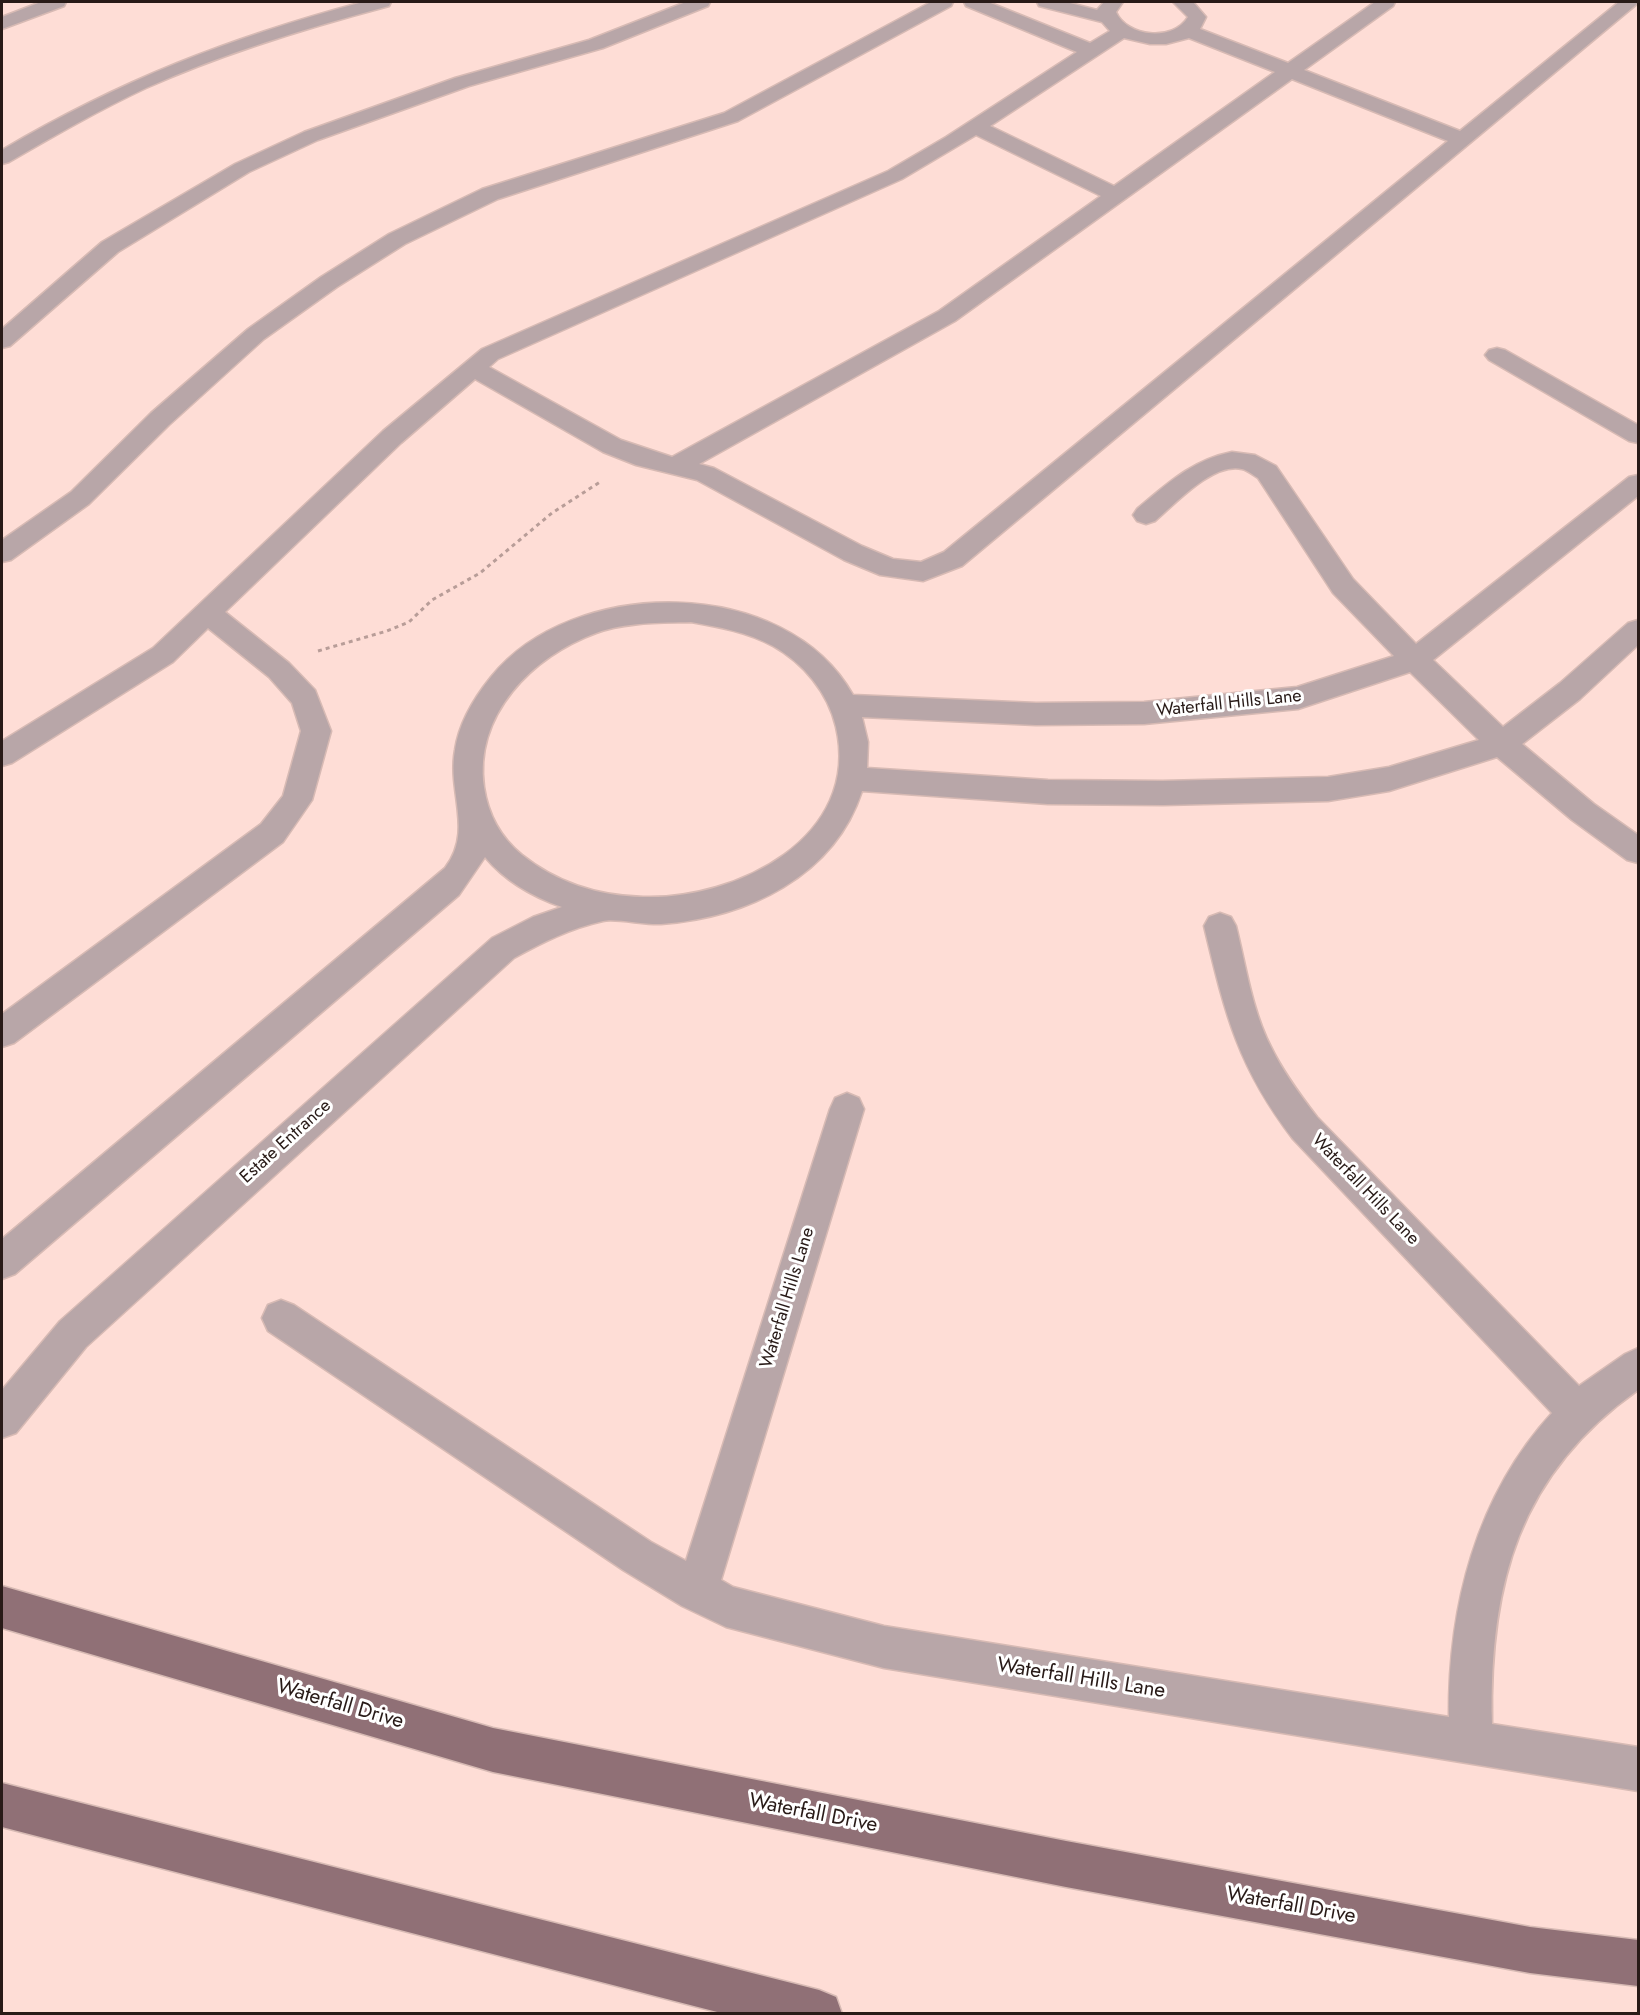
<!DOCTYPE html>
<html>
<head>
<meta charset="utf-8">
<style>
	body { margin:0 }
	#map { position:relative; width:1640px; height:2015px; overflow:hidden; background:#feddd6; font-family:Jost,sans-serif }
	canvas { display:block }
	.frame { position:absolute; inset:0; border:3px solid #281a17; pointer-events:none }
</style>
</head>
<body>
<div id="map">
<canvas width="1640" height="2015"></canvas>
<div class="frame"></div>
</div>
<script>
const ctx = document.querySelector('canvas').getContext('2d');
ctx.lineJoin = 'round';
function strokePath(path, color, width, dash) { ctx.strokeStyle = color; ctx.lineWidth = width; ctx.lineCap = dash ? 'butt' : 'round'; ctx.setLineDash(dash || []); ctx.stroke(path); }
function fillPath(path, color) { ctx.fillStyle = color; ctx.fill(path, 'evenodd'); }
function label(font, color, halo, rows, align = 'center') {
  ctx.font = font + ' Jost,sans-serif'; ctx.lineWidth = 6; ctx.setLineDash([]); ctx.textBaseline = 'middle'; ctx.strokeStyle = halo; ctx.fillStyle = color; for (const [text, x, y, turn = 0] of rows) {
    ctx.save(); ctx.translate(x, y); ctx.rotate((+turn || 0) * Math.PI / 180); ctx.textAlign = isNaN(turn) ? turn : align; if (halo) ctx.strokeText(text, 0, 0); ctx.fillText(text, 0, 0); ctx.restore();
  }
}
const path = new Path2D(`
	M318 651 387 631 409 622 432 600 480 573 552 513 600 482`);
const minor = new Path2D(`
	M41 2H66L64 6 2 29V17Z
	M363 2H391L389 6C306 28 224 53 146 88 99 110 54 136 9 162L2 164V150C121 80 229 38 363 2Z
	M686 2H710L708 6 603 48 469 86 318 140 249 172 118 252 10 346 2 348V329L102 242 235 164 304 132 455 78 589 40Z
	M931 2H953L951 6 738 121 498 199 405 244 337 287 264 339 169 425 89 504 11 560 2 562V540L71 492 151 413 248 329 321 277 389 234 482 189 724 113Z
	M964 2H988L1090 43 1110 31 1102 22 1039 6 1037 2H1066L1097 10 1104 2H1123L1116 12C1127 37 1173 42 1188 17L1173 2H1193L1206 17 1200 29 1288 63 1375 2H1395L1393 6 1304 70 1460 131 1619 2 1638 3 962 566 923 581 880 575 844 560 697 480 636 465 603 452 475 379 401 443 225 612 289 663 315 690 331 731 312 800 283 842 14 1043 2 1047V1014L261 824 283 796 301 731 292 703 269 677 208 628 173 662 12 763 2 766V741L153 648 383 431 482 349 888 171 946 137 1077 52 966 6ZM1124 38 1150 44H1166L1189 38 1275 72 1114 186 990 126ZM1292 79 1448 141 944 552 921 562 893 559 862 546 714 468 699 464 955 321ZM976 135 1101 196 939 311 672 457 621 440 489 367 498 359 902 179Z
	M1497 348 1505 350 1638 425V443L1629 441 1489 360 1485 355 1489 350Z
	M1232 452 1255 455 1276 466 1353 579 1416 644 1629 477 1638 475V496L1433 660 1503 727 1560 683 1628 623 1638 620V645L1580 699 1522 744 1594 804 1638 835V863L1627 860 1572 820 1497 757 1389 791 1328 801 1163 805 1048 804 862 791C834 877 746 918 661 924 645 925 615 918 603 921 571 928 543 942 514 958L86 1347 16 1433 2 1438V1390L60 1321 492 938 533 917 562 907C533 897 505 881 485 857L459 895 15 1274 2 1279V1239L445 868C474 831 447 792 455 750 459 723 474 698 491 677 573 575 786 575 853 695L1036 703 1144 702 1297 687 1394 656 1333 593 1258 478C1253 475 1247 470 1242 469 1213 462 1175 504 1155 521L1146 524 1137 521 1133 515 1137 509C1167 484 1192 460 1232 452ZM691 622C719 627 747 632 773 646 803 663 828 692 836 727 862 838 736 900 643 897 599 896 557 883 522 855 500 837 488 814 484 787 474 714 533 656 596 633 625 622 660 623 691 622ZM1410 672 1479 740 1389 767 1328 777 1163 781 1048 780 867 768 868 742 862 717 1036 725 1144 724 1298 709Z
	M1220 913 1231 917 1236 926C1246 966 1252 1010 1271 1047 1283 1072 1300 1095 1317 1117L1579 1386 1625 1354 1638 1348V1390C1519 1474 1489 1584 1492 1724L1638 1747V1791L884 1668 726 1627 682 1606 623 1570 268 1331 262 1318 268 1305 281 1300 294 1305 651 1542 686 1561 830 1109 835 1098 847 1093 859 1098 864 1109 721 1580 733 1587 884 1626 1449 1717C1448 1607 1476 1496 1552 1413L1293 1139C1237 1066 1225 1013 1204 926L1209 917Z`);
const major = new Path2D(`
	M2 1586 493 1728 1066 1841 1530 1927 1638 1940V1986L1530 1973 1066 1887 493 1772 2 1628Z
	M2 1783 819 1990 836 1997 842 2014H725L2 1827Z`);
const streetNames = [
	["Waterfall Hills Lane",1229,704,-6],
	["Estate Entrance",286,1142,-42],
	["Waterfall Hills Lane",1365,1190,46],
	["Waterfall Hills Lane",788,1298,-73]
];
const nearStreetnames = [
	["Waterfall Hills Lane",1081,1679,9],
	["Waterfall Drive",340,1705,16],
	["Waterfall Drive",813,1814,11],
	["Waterfall Drive",1291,1906,10]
];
strokePath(minor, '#d7bab4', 3);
strokePath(major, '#d7bab4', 3);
strokePath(path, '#b89d98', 3, [4, 4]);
fillPath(minor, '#b8a6a8');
fillPath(major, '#907076');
label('18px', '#281a17', '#fff', streetNames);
label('21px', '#281a17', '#fff', nearStreetnames);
</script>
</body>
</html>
